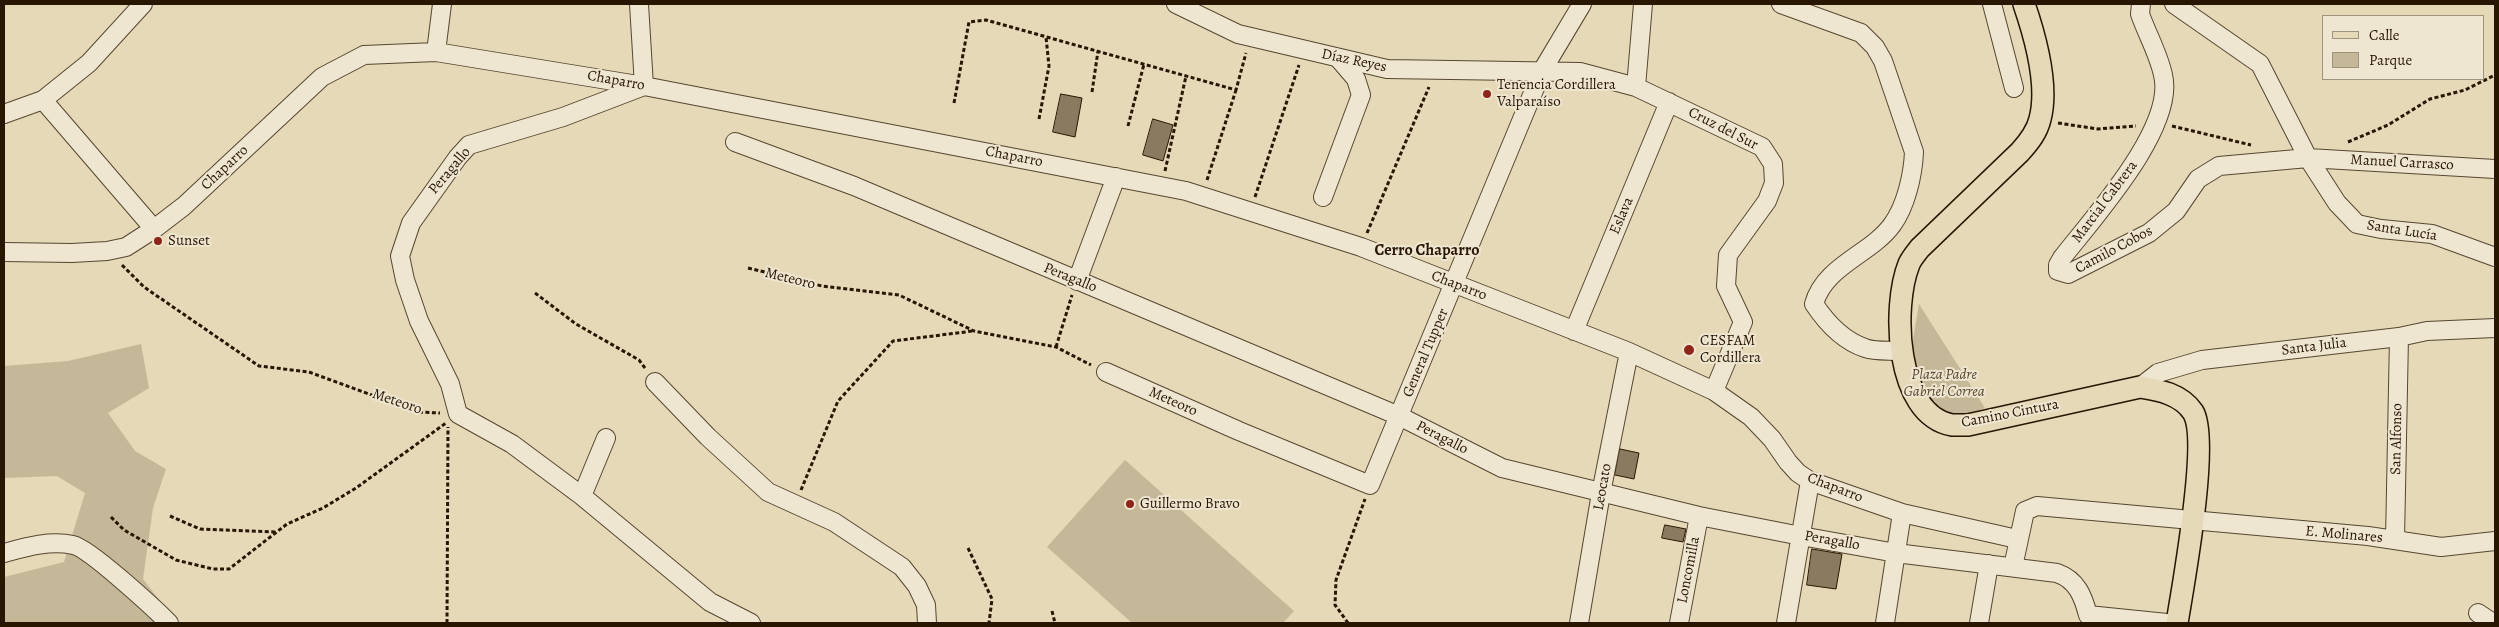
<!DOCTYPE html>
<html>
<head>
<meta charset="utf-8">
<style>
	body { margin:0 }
	#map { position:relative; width:2499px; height:627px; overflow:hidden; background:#e5d9b8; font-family:Alegreya,serif }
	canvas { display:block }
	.frame { position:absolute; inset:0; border:5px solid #281601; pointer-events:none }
	.legend { position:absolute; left:2322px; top:15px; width:162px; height:65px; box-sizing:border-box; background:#eee6d1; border:1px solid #9f937e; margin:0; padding:6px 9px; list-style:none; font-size:15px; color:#281601 }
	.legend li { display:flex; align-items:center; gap:10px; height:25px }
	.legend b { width:25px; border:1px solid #9f937e }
</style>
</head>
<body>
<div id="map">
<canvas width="2499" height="627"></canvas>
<div class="frame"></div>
<ul class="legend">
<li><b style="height:6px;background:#e5d9b8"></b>Calle</li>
<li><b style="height:14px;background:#c5b899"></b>Parque</li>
</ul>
</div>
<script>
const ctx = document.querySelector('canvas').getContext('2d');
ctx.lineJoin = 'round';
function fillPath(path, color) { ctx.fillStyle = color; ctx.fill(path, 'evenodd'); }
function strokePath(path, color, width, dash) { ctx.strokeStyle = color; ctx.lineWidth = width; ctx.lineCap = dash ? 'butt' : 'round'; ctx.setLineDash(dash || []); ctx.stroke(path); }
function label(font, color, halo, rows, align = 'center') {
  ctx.font = font + ' Alegreya,serif'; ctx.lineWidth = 4; ctx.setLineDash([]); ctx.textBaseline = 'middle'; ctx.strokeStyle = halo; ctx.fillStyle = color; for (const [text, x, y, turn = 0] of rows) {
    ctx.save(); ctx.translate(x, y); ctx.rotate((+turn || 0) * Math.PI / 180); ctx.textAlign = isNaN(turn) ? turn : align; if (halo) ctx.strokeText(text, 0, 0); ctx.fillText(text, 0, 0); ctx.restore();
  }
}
const green = new Path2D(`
	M1919 304 1985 408 1955 418 1927 397 1909 363Z
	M141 344 149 388 108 413 135 451 166 469 153 508 143 579 177 623H4V577L64 562 85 493 57 476 4 478V366L68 361Z
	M1125 460 1294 611 1283 623H1132L1047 547Z`);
const building = new Path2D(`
	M1061 94 1082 98 1075 137 1053 132Z
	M1153 119 1173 125 1163 161 1143 155Z
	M1620 449 1639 453 1634 479 1615 475Z
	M1665 525 1686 529 1683 542 1662 538Z
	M1812 549 1842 554 1836 589 1807 585Z`);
const path = new Path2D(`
	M1092 92 1098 51
	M954 103 969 22 986 20 1236 90 1246 53
	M1039 119 1049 66 1046 37
	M2058 123 2098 129 2136 126
	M1128 126 1144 64
	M2172 126 2251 145
	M2348 142 2388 125 2430 99 2465 90 2495 75
	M1165 171 1186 76
	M1207 180 1236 90
	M1255 197 1299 65
	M1367 233 1429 87
	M122 265 144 287 259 366 309 372 418 412 440 413
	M748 268 822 286 899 295 974 331 1056 347 1091 365
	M535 293 576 324 639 360 645 368
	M1056 347 1072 295
	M801 490 838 401 893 341 973 331
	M170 516 200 529 277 532
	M111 517 124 530 176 560 213 569H229L287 524 323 508 356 488 446 423
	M968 548 992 599 989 623
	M1052 611 1055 623
	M447 623 448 427
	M1348 623 1335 605 1336 580 1365 499`);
const minor = new Path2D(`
	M639 4 644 86 563 117 469 145 458 157 411 223 400 256 405 280 419 321 450 384 458 414 512 444 582 496 710 602 751 623
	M1176 4 1238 34 1387 69 1580 72 1636 87 1762 147 1773 164 1774 183 1767 201 1728 255 1726 286 1743 322 1714 391
	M1781 4 1861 33 1875 47 1883 61 1914 152C1913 175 1906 206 1892 225 1871 254 1824 266 1814 304 1826 322 1844 341 1865 348 1875 352 1890 350 1901 351
	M1992 4 2014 88
	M2141 4 2140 14C2147 34 2159 55 2163 75 2176 127 2093 218 2062 258L2058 265V271L2068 274 2149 233 2176 211 2198 179 2219 166 2308 158 2495 169
	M2174 4 2260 64 2308 158 2337 203 2357 224 2381 229 2432 234 2495 257
	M436 52 442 4
	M1636 87 1643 4
	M43 100 154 229
	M4 114 43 100 89 63 143 4
	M735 142 854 186 1399 416 1502 468 1699 516 1801 536 1896 553 2057 573C2077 580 2083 596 2088 615L2167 623
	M1323 197 1361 95 1356 79 1338 58
	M4 252 72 253 107 251 126 247 154 229 184 206 322 77 364 55 436 52 644 86 1186 191 1361 247 1629 352 1714 391 1751 417 1772 439 1788 462 1798 473 1810 481 1902 513 2017 539
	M1077 281 1116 177
	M1574 331 1669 102
	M1106 372 1239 431 1370 485 1542 71 1582 4
	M655 382 708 437 768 492 834 522 902 567 917 586 926 605 927 623
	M2140 387 2158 373 2202 360 2399 337 2427 331 2495 328
	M582 496 606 438
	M2395 540 2399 337
	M4 553C26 547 50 540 73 545 89 548 155 609 169 623
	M2013 567 2025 511 2037 506 2368 536 2441 547 2495 541
	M2478 613 2493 623
	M1579 623 1601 493 1629 352
	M1679 623 1699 516
	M1786 623 1810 481
	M1885 623 1902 513
	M1979 623 1989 564`);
const major = new Path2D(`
	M2024 4C2035 36 2049 85 2040 119 2037 132 2029 142 2020 152L1920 248C1916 253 1911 259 1909 264 1892 306 1895 415 1952 425 1957 425 1963 425 1968 425L2140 387C2159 390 2181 394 2193 412 2210 439 2183 586 2177 623`);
const markers = [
	[1487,94,5,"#8f2418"],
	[158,241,5,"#8f2418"],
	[1689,350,6,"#8f2418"],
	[1130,504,5,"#8f2418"]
];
const streetNames = [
	["Díaz Reyes",1354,61,12],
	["Chaparro",616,81,10],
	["Cruz del Sur",1723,129,27],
	["Chaparro",1014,157,11],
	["Manuel Carrasco",2402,163,3],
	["Chaparro",225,168,-43],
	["Peragallo",450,171,-50],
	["Marcial Cabrera",2105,202,-53],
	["Eslava",1622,216,-67],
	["Santa Lucía",2402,231,9],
	["Camilo Cobos",2114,250,-28],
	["Peragallo",1070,278,22],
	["Meteoro",790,279,14],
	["Chaparro",1459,286,21],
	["Santa Julia",2314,347,-7],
	["General Tupper",1426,353,-67],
	["Meteoro",397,402,19],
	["Meteoro",1173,402,24],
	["Camino Cintura",2010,414,-11],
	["Peragallo",1442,438,27],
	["San Alfonso",2397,439,-89],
	["Leocato",1603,487,-80],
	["Chaparro",1835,488,21],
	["E. Molinares",2344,535,5],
	["Peragallo",1832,541,10],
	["Loncomilla",1689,570,-79]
];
const poiNames = [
	["Tenencia Cordillera",1497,85],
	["Valparaíso",1497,102],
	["Sunset",168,241],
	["CESFAM",1700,341],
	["Cordillera",1700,358],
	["Guillermo Bravo",1140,504]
];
const parkNames = [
	["Plaza Padre",1944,375],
	["Gabriel Correa",1944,392]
];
const neighbourhoodNames = [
	["Cerro Chaparro",1427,251]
];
fillPath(green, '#c5b899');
fillPath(building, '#8a7b60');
strokePath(building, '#281601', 1);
strokePath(minor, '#57472f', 20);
strokePath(major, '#281601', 24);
strokePath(path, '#281601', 3, [4, 2.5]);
strokePath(minor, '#eee6d1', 18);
strokePath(major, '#e5d9b8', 21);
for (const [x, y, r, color] of markers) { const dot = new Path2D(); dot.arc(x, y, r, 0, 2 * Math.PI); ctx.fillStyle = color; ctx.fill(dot); strokePath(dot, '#eee6d1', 2); }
label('15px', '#281601', '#eee6d1', streetNames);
label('15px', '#281601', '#eee6d1', poiNames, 'left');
label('italic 15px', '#57472f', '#eee6d1', parkNames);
label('bold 16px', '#281601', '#eee6d1', neighbourhoodNames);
</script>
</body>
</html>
